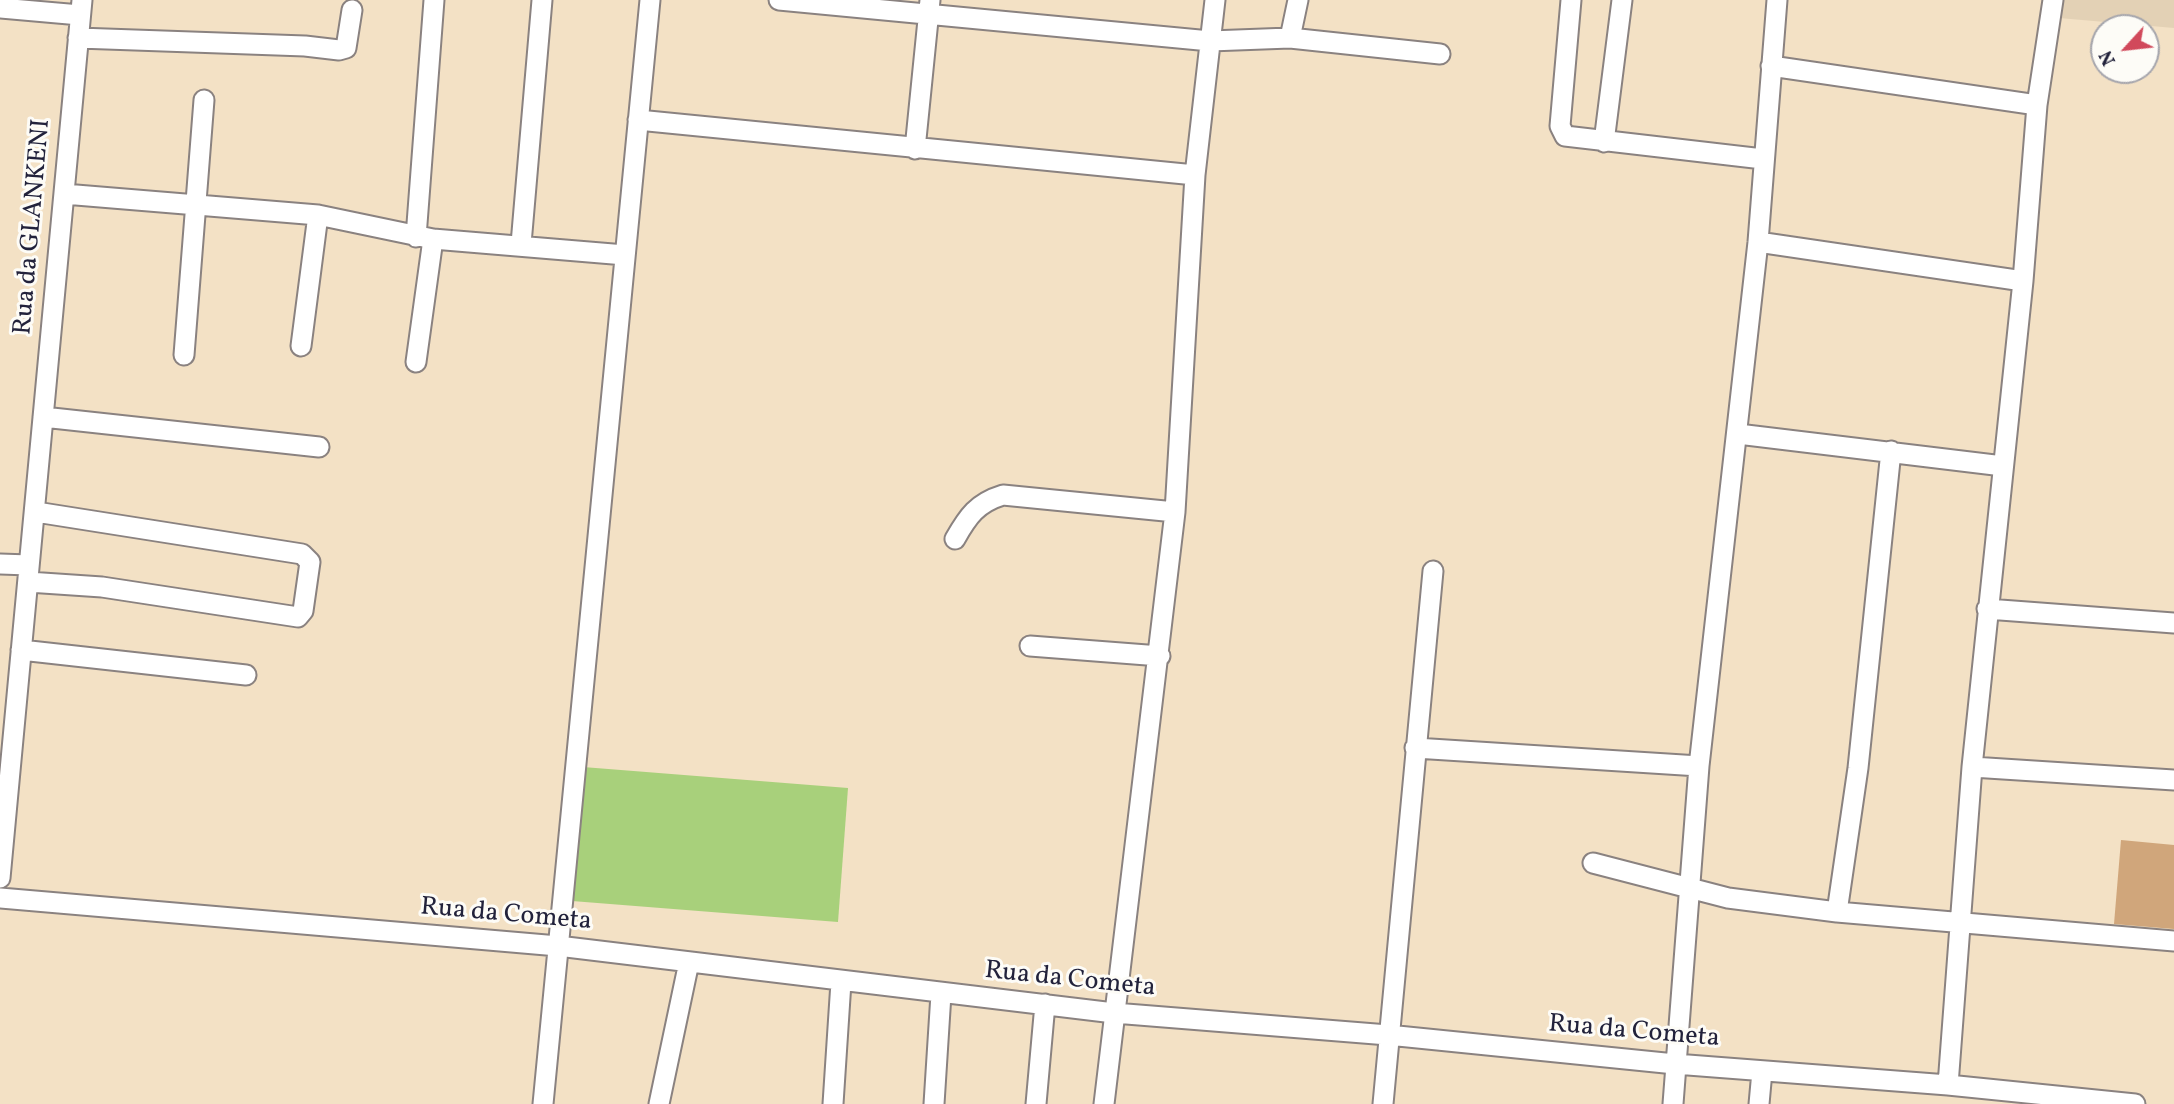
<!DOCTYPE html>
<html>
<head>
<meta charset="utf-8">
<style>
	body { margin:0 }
	#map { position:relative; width:2174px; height:1104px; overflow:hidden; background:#f3e1c5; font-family:Vollkorn,serif }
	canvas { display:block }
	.north { position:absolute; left:2090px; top:14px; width:70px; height:70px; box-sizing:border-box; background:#fdfcf7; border:2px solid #a5a5ac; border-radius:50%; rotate:243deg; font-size:19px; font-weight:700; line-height:28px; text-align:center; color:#22223b }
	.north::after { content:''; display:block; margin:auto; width:24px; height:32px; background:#d1495b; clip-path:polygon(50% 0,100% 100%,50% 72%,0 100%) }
</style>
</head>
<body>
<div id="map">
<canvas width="2174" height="1104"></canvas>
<div class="north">N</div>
</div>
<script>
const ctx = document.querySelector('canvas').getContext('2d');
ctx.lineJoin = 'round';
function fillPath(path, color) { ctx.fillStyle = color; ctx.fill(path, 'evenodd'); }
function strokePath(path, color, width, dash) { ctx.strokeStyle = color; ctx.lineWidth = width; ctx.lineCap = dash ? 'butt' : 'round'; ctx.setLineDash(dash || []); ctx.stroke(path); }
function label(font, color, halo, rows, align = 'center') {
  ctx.font = font + ' Vollkorn,serif'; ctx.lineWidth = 6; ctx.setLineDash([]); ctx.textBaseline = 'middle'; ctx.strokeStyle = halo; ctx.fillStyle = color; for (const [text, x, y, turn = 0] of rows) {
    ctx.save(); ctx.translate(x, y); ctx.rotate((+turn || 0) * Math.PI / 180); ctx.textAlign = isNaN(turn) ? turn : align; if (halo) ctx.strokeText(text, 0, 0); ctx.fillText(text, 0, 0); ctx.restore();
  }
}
const built = new Path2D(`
	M2061 0H2174V28L2059 18Z`);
const green = new Path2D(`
	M583 767 848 788 838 922 572 901Z`);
const building = new Path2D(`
	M2121 840 2174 845V929L2114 924Z`);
const minor = new Path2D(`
	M779 0 1210 41 1290 38 1440 54
	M1571 0 1560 126 1565 136 1763 159
	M0 8 80 15
	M78 38 305 46 339 50 346 48 352 10
	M1290 38 1298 0
	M1771 66 2037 105
	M638 120 1195 175
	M1604 142 1622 0
	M915 149 930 0
	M64 194 318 215 433 239 625 255
	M416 237 434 0
	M1758 242 2023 281
	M521 244 542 0
	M301 346 318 215
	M184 355 204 100
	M416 362 433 239
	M43 417 319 447
	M1738 434 2003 466
	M955 539C968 516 977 503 1003 495L1175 512
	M0 564 29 565
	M28 582 102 587 298 617 303 611 310 562 302 554 36 512
	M1987 609 2174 623
	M1030 646 1160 656
	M21 650 246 675
	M1415 748 1699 766
	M1972 767 2174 780
	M1593 863 1728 898 1837 912 2174 941
	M0 878 82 0
	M0 898 558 946 1114 1013 1388 1035 1675 1064 1948 1085 2135 1104
	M1837 912 1858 768 1891 451
	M1948 1085 1972 767 2023 281 2037 105 2053 0
	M543 1104 650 0
	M659 1104 689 962
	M833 1104 841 982
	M934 1104 941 994
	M1036 1104 1045 1004
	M1104 1104 1175 512 1195 175 1215 0
	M1383 1104 1433 571
	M1673 1104 1699 766 1758 242 1777 0
	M1759 1104 1762 1071`);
const streetNames = [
	["Rua da GLANKENI",34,227,-85],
	["Rua da Cometa",506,916,5],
	["Rua da Cometa",1070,981,6],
	["Rua da Cometa",1634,1033,5]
];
fillPath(built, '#e3d1b5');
fillPath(green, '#a8d07b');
fillPath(building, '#d0a67b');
strokePath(minor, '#8a8280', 23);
strokePath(minor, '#fff', 19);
label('26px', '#22223b', '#fdfcf7', streetNames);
</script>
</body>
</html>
